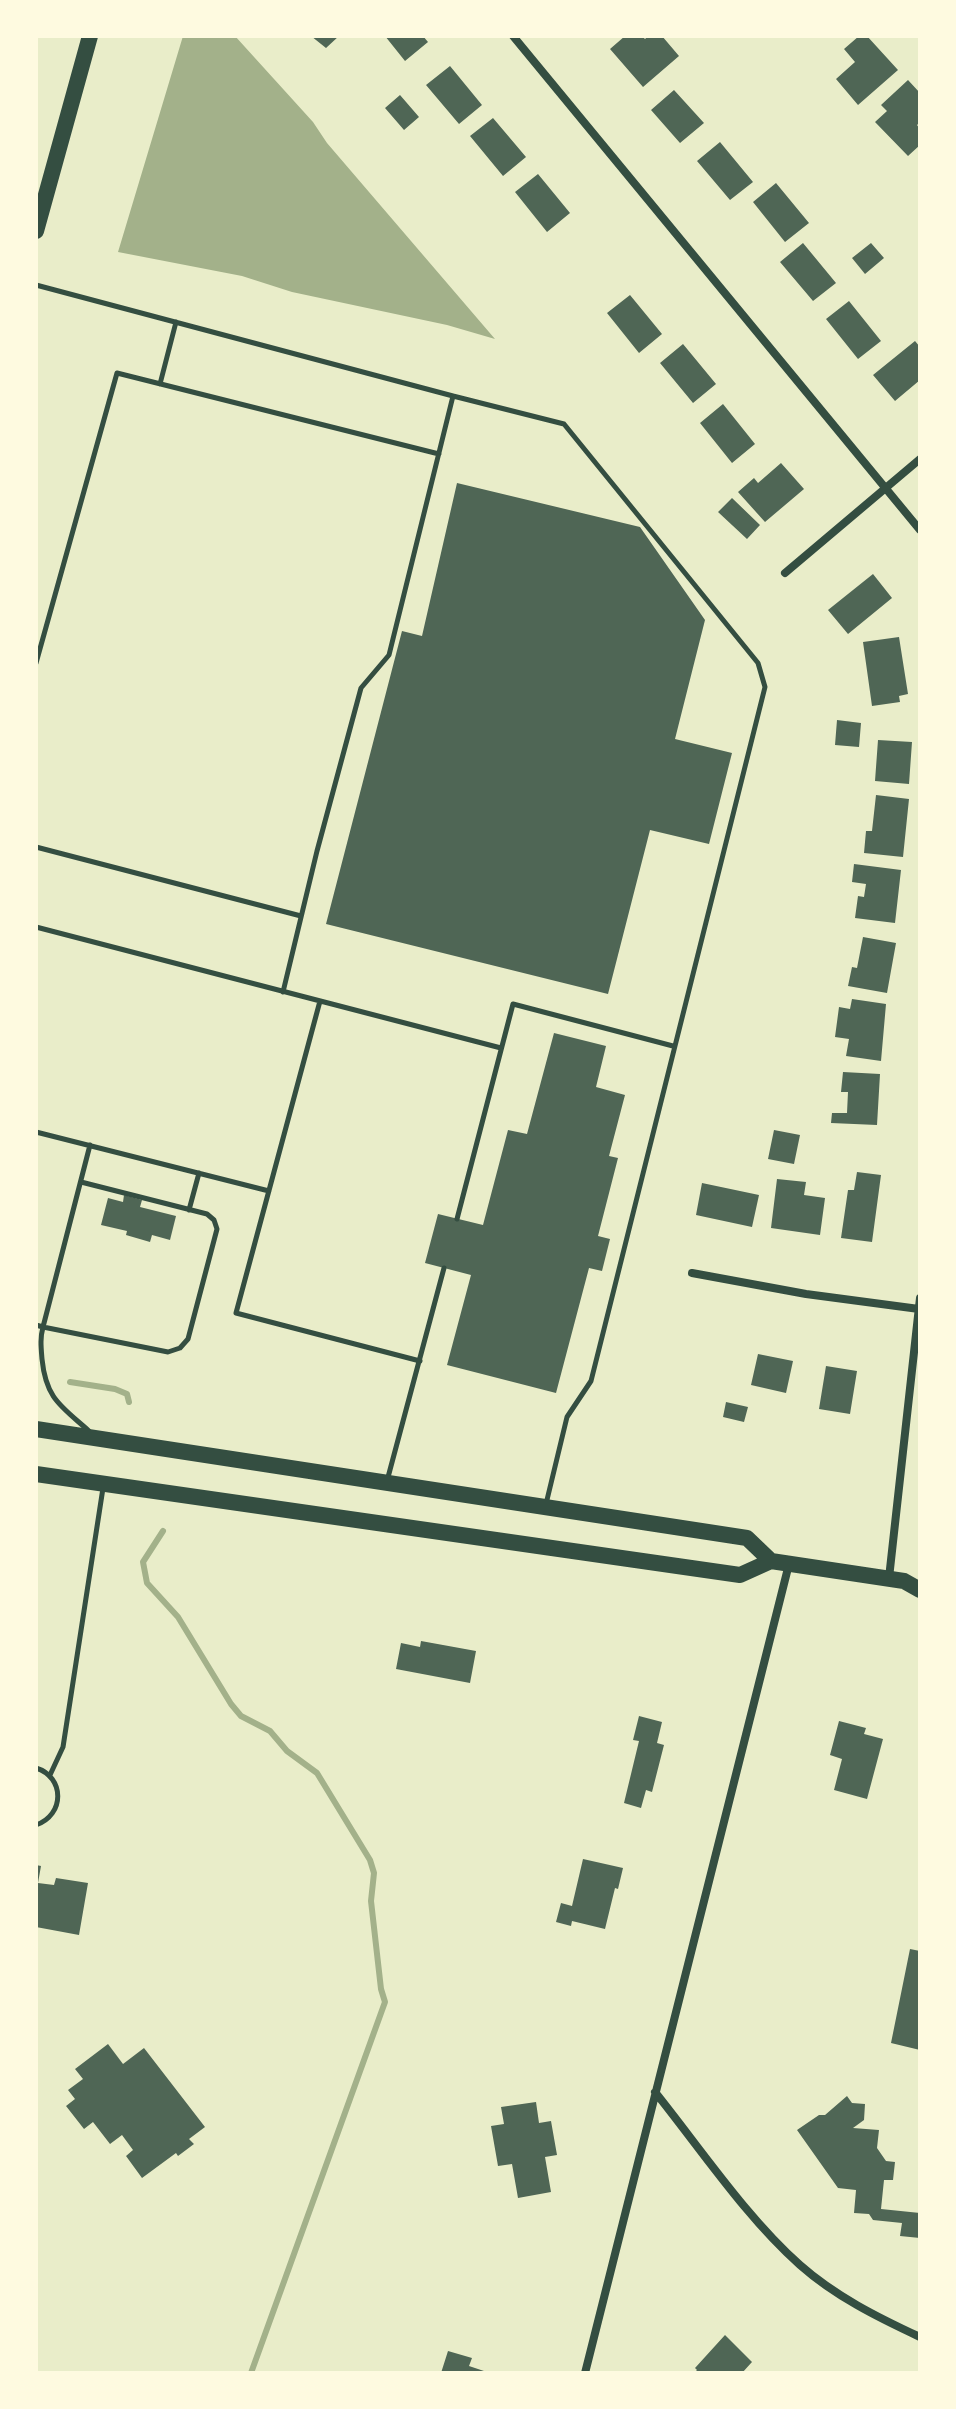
<!DOCTYPE html>
<html>
<head>
<meta charset="utf-8">
<style>
	body { margin:0 }
	#map { position:relative; width:956px; height:2409px; overflow:hidden; background:#e9edc9; font-family:Overpass,sans-serif }
	canvas { display:block }
	.frame { position:absolute; inset:0; border:38px solid #fefae0; pointer-events:none }
</style>
</head>
<body>
<div id="map">
<canvas width="956" height="2409"></canvas>
<div class="frame"></div>
</div>
<script>
const ctx = document.querySelector('canvas').getContext('2d');
ctx.lineJoin = 'round';
function fillPath(path, color) { ctx.fillStyle = color; ctx.fill(path, 'evenodd'); }
function strokePath(path, color, width, dash) { ctx.strokeStyle = color; ctx.lineWidth = width; ctx.lineCap = dash ? 'butt' : 'round'; ctx.setLineDash(dash || []); ctx.stroke(path); }
const water = new Path2D(`
	M183 36H235L313 122 327 143 495 339 447 325 292 292 242 276 118 252Z`);
const stream = new Path2D(`
	M70 1382 115 1389 127 1394 129 1402
	M163 1531 143 1562 147 1583 178 1617 231 1704 241 1716 270 1731 287 1751 317 1773 370 1860 374 1873 371 1901 381 1989 385 2002 251 2373`);
const building = new Path2D(`
	M311 36H339L326 48Z
	M385 36H423L428 42 405 61Z
	M625 36H642L645 39 648 36H662L679 56 643 87 610 49Z
	M859 36H867L898 70 858 105 836 79 855 62 844 49Z
	M450 66 482 105 459 124 426 85Z
	M908 80 920 93V122L917 125 920 129V145L908 156 875 122 887 111 881 105Z
	M674 90 704 123 680 143 651 110Z
	M400 95 419 117 404 130 385 108Z
	M493 118 526 157 503 176 470 136Z
	M720 142 753 182 730 200 697 161Z
	M538 174 570 213 547 232 515 192Z
	M776 183 809 223 785 242 753 202Z
	M803 243 836 283 813 301 780 262Z
	M871 243 884 258 865 274 852 258Z
	M630 295 662 334 639 353 607 313Z
	M849 301 881 341 858 359 826 319Z
	M915 341 920 347V380L895 401 873 375Z
	M683 344 716 384 693 403 660 363Z
	M723 404 755 444 732 463 700 423Z
	M781 463 804 489 765 522 738 492 754 478 758 483Z
	M457 483 640 527 705 620 675 739 732 753 709 844 650 830 608 994 326 924 402 631 422 636Z
	M732 498 760 525 747 539 718 512Z
	M873 574 892 598 848 634 828 610Z
	M899 637 908 694 899 696 900 702 872 706 863 642Z
	M837 720 861 723 859 747 835 745Z
	M878 740 912 742 909 784 875 781Z
	M876 795 909 799 903 857 864 853 866 831H872Z
	M854 864 901 870 895 923 855 918 858 896 864 897 866 884 852 882Z
	M863 937 896 943 887 993 848 986 852 967 857 968Z
	M852 999 886 1004 881 1061 846 1056 849 1039 835 1037 839 1007 850 1009Z
	M554 1033 606 1046 596 1087 625 1095 609 1156 618 1158 598 1236 610 1239 602 1271 589 1268 556 1393 447 1365 471 1275 425 1263 438 1214 483 1225 508 1130 527 1134Z
	M843 1072 880 1074 877 1125 831 1123 832 1113H847L848 1092H841Z
	M774 1130 800 1135 794 1164 768 1159Z
	M857 1172 881 1175 872 1242 841 1238 848 1190H854Z
	M777 1179 806 1182 804 1195 825 1198 820 1235 771 1228Z
	M702 1183 759 1195 752 1227 696 1215Z
	M124 1195 142 1200 140 1207 176 1216 170 1240 152 1235 150 1242 126 1235 127 1231 101 1225 108 1198 123 1202Z
	M758 1354 793 1361 786 1393 751 1385Z
	M826 1366 857 1371 850 1414 819 1409Z
	M726 1402 748 1407 744 1422 723 1417Z
	M421 1641 476 1651 470 1683 396 1669 401 1643 420 1647Z
	M639 1716 662 1722 657 1743 664 1745 652 1792 646 1790 641 1808 624 1803 639 1741 633 1740Z
	M839 1721 866 1728 864 1734 883 1739 867 1799 834 1790 842 1759 830 1755Z
	M583 1859 623 1868 618 1889 615 1888 605 1929 572 1921 571 1926 556 1922 561 1903 572 1906Z
	M36 1865 41 1866 38 1883 54 1885 56 1878 88 1883 79 1935 36 1927Z
	M910 1949 920 1951V2050L891 2043Z
	M108 2044 123 2064 144 2048 205 2127 189 2139 194 2144 178 2156 176 2153 142 2178 126 2156 133 2150 122 2135 110 2144 93 2122 84 2129 66 2106 75 2099 68 2090 83 2079 75 2069Z
	M847 2096 852 2103 865 2104 864 2120 853 2128 879 2130 877 2148 886 2161 895 2162 893 2180H884L881 2209 920 2213V2238L900 2236 902 2223 873 2220 869 2214 854 2213 856 2190 838 2188 797 2130 819 2115H825Z
	M536 2102 539 2123 551 2121 557 2155 545 2157 551 2192 518 2198 512 2164 498 2166 491 2126 504 2124 501 2107Z
	M725 2335 752 2362 742 2373H694L697 2370 695 2368Z
	M448 2351 472 2358 469 2366 490 2373H441Z`);
const service = new Path2D(`
	M36 285 453 396 389 655 361 688 317 851 283 992
	M160 384 176 322
	M453 396 564 424 758 663 765 687 591 1381 567 1417 546 1504
	M36 663 117 373 439 454
	M36 847 301 916
	M36 927 501 1048
	M320 1001 236 1313 420 1361
	M36 1132 269 1191
	M81 1182 207 1214 214 1220 217 1229 188 1339 180 1348 168 1352 43 1327C40 1338 41 1347 42 1359 46 1399 61 1406 89 1431
	M189 1210 199 1173
	M457 1219 513 1004 673 1046
	M36 1325 43 1327 90 1145
	M387 1481 444 1268
	M36 1768C65 1777 65 1815 36 1825
	M50 1775 63 1747 103 1488`);
const minor = new Path2D(`
	M513 36 920 530
	M785 573 920 459
	M692 1273 806 1294 919 1309
	M889 1578 920 1298
	M655 2092C700 2148 746 2217 800 2265 835 2296 877 2317 920 2337
	M585 2373 789 1564`);
const primary = new Path2D(`
	M36 231 90 36
	M36 1429 747 1538 771 1561
	M36 1474 740 1575 771 1561 904 1581 920 1590`);
fillPath(water, '#a3b18a');
strokePath(stream, '#a3b18a', 6);
fillPath(building, '#4f6655');
strokePath(service, '#344e41', 5);
strokePath(minor, '#344e41', 8);
strokePath(primary, '#344e41', 16);
</script>
</body>
</html>
